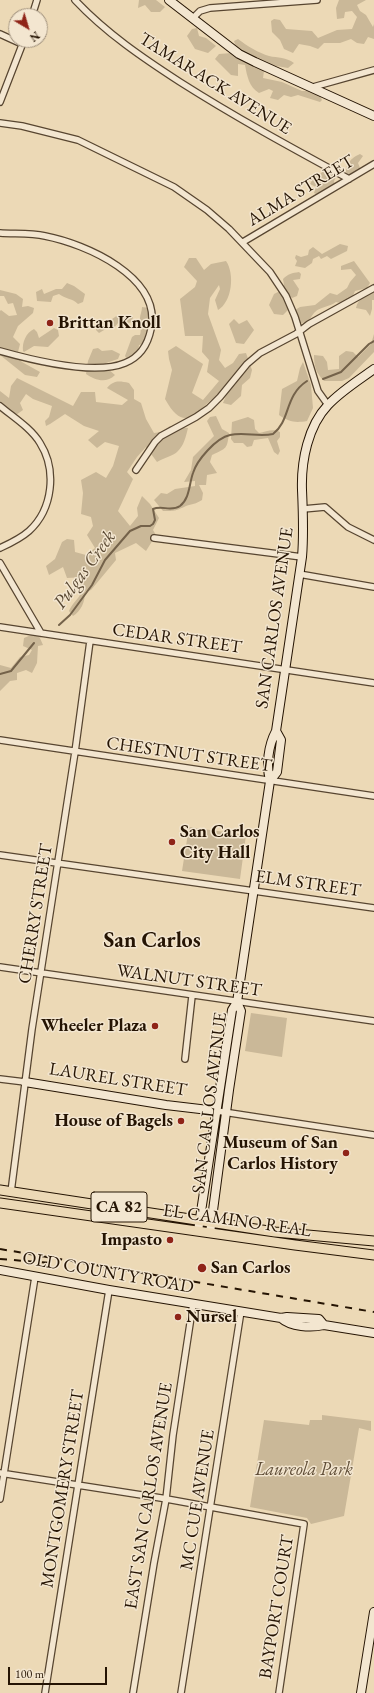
<!DOCTYPE html>
<html>
<head>
<meta charset="utf-8">
<style>
	body { margin:0 }
	#map { position:relative; width:374px; height:1693px; overflow:hidden; background:#ecd9b6; font-family:"EB Garamond",serif }
	canvas { display:block }
	.north { position:absolute; left:8px; top:8px; width:40px; height:40px; box-sizing:border-box; background:#f3e6d0; border:1px solid #a1927e; border-radius:50%; rotate:142deg; font-size:11px; font-weight:700; line-height:16px; text-align:center; color:#251403 }
	.north::after { content:''; display:block; margin:auto; width:14px; height:18px; background:#8f2418; clip-path:polygon(50% 0,100% 100%,50% 72%,0 100%) }
	.scale { position:absolute; left:8px; top:1667px; width:99px; height:18px; box-sizing:border-box; border:2px solid #251403; border-top:0; padding-left:5px; font-size:12px; line-height:14px; white-space:nowrap; color:#251403; -webkit-text-stroke:3px #f3e6d0; paint-order:stroke }
</style>
</head>
<body>
<div id="map">
<canvas width="374" height="1693"></canvas>
<div class="north">N</div>
<div class="scale">100 m</div>
</div>
<script>
const ctx = document.querySelector('canvas').getContext('2d');
ctx.lineJoin = 'round';
function fillPath(path, color) { ctx.fillStyle = color; ctx.fill(path, 'evenodd'); }
function strokePath(path, color, width, dash) { ctx.strokeStyle = color; ctx.lineWidth = width; ctx.lineCap = dash ? 'butt' : 'round'; ctx.setLineDash(dash || []); ctx.stroke(path); }
function label(font, color, halo, rows, align = 'center') {
  ctx.font = font + ' "EB Garamond",serif'; ctx.lineWidth = 3; ctx.setLineDash([]); ctx.textBaseline = 'middle'; ctx.strokeStyle = halo; ctx.fillStyle = color; for (const [text, x, y, turn = 0] of rows) {
    ctx.save(); ctx.translate(x, y); ctx.rotate((+turn || 0) * Math.PI / 180); ctx.textAlign = isNaN(turn) ? turn : align; if (halo) ctx.strokeText(text, 0, 0); ctx.fillText(text, 0, 0); ctx.restore();
  }
}
const green = new Path2D(`
	M139 0H156L165 7 160 12H151L145 5 138 8Z
	M339 0H366L357 5 360 11 366 15 373 27 374 24V39L368 37 364 44 357 43 351 39 340 43H324L318 49 310 46 299 44 293 53 284 49 280 40 272 32 271 21 274 19 280 20 286 29 312 31 318 38 337 30 352 29 357 17 352 11 345 12 344 18 337 19 336 8Z
	M197 28 199 36 206 38 216 46 208 53 195 49 187 36 192 29Z
	M238 39C247 46 259 53 269 56 278 58 286 57 294 63L288 68 265 64 263 78 282 82 302 91H310L320 96 322 100 320 102 298 95 291 97 284 95 278 100 270 98 273 91 269 89 259 93C249 87 247 76 245 65L238 64V76L231 75 215 59 219 54 232 53 236 47 234 41Z
	M360 154 363 156 358 163 360 168 359 174 355 177 347 175C343 166 352 157 360 154Z
	M325 170 337 175 334 181 335 186 316 194 314 193 316 187 310 184 313 179Z
	M340 244 348 246 347 251 331 259 327 256 321 259 319 256 313 259 312 263 305 268 295 266 297 261 295 258 296 255 301 257 308 255 309 250 313 247 322 254Z
	M189 258H196L204 270 211 264 226 261C235 274 232 302 218 310L215 300 220 289 219 285 210 298 208 314 221 350 219 360 225 368 233 363 239 354 246 353 252 370 250 378 242 385 241 396 231 405 223 403 227 393C201 395 190 444 165 399L172 370 169 359 168 351 176 346 203 364 192 393 203 400 219 381 207 372 209 360 202 352 203 336H185L180 299 195 287 197 281 184 267Z
	M354 261 370 283 367 288 355 291 349 305 336 302C329 307 320 307 315 312 309 318 311 323 300 323L295 310 300 307 315 305 330 293 337 295 347 288 350 282 356 275 351 269 341 270V266Z
	M299 272 301 274 300 279 293 280 299 289 297 296 292 298 288 295 283 299 288 310 283 315 274 314 269 305 274 294 278 292 284 285 283 279C288 274 292 273 299 272Z
	M67 283 74 286 85 294 83 302 78 304C72 298 65 299 59 294L53 296 51 302 37 301 36 292 42 289 44 294 56 289H62Z
	M0 290 16 294 23 299 22 307 28 306 34 308 33 313 18 326 13 337 20 344 18 352 12 351 22 362 40 372 37 377 25 375 0 355V311L1 310 9 316 17 315 13 303 8 304 4 296H0Z
	M374 292V300H372V309L370 316 366 310 356 308C358 298 366 296 374 292Z
	M142 307 149 308 150 325 147 330 148 339 144 344 139 345 138 353 127 359 125 356 132 337 135 335H140C142 329 139 324 140 318 140 315 142 311 142 307Z
	M118 315 133 317 132 322 123 324 118 323 114 328 111 326 99 333 96 330V326L109 321Z
	M234 319 239 324 247 320 254 330 244 344 236 343 229 324Z
	M54 328 58 330 59 336 48 347 34 346 24 352 23 351C22 342 26 333 34 329L37 332 39 338Z
	M374 334V352L349 378 342 381H324C316 373 314 366 314 355L323 356 327 362 328 370 339 369V356L346 351 353 352 358 357 371 344Z
	M98 348 102 351 112 350 120 354 118 359 106 363 108 369 115 375C106 384 95 380 86 374L88 361 93 349Z
	M303 362 311 385 313 408 307 421C295 423 289 422 279 415L282 389 297 381 300 368Z
	M17 378 73 406 81 392H95L96 402 122 405 128 400 107 388C114 380 119 381 129 383L134 390V399L141 403 146 419 154 433 161 432 170 426 188 428C186 436 184 446 177 452 174 455 162 459 157 462L146 447 137 457 127 472 133 479 118 511 130 526 138 516 137 508 142 496 150 504 159 518 153 530 156 535 146 551 136 543 115 553 116 560 91 590 85 592C85 602 81 611 73 616L69 611C72 603 79 599 82 591L79 586 85 577 67 578 63 567 49 575 46 566 55 559 62 542 67 539 74 540 75 552 86 555 95 548 87 535 93 526 91 517 81 514 83 493 81 480 96 472 106 478 113 466 119 446 105 442 97 448 88 440 99 431 84 426 65 414 50 424 46 426 45 421 49 417 52 406 33 399 26 394 20 403 23 410 16 415 0 403V391L9 398 11 386Z
	M216 416 222 429 229 433C227 449 227 448 212 455L210 462 217 473 207 475 206 485H199L203 493 202 500C196 504 192 504 186 506 175 511 176 511 163 511L154 500 161 493 167 494 175 489 195 486V481L184 482 191 470 193 457 214 436 207 421 210 417Z
	M248 417 254 420 255 429 259 433C266 432 273 428 280 432V437L277 441 280 451 278 455 274 452 268 438 254 440 252 446 247 447 243 443H234L231 439 232 422Z
	M31 635 39 636 43 645 38 646 37 663 32 673 26 670 17 673V680L10 681 0 691V665L11 668 20 657 29 655 32 650 23 646 24 638Z
	M189 827 246 835 240 879 182 871Z
	M251 1013 287 1018 282 1057 245 1051Z
	M322 1415 371 1421V1431L359 1428 344 1516 311 1524 307 1518 250 1507 264 1420 309 1425 310 1420H322Z`);
const stream = new Path2D(`
	M323 379 341 372 369 344 374 341
	M59 625 70 615 92 585 105 560 130 531 141 526H150L153 524 155 520 153 509C162 505 171 512 180 506 190 498 189 484 193 473 197 460 216 438 230 435 244 432 259 437 273 434 291 420 284 396 307 381
	M0 674 11 671 34 643`);
const street = new Path2D(`
	M75 0C106 33 143 58 180 82 235 117 292 148 349 179
	M32 16 37 0
	M193 18 200 11 210 8 317 0
	M0 34 22 44
	M313 87 374 70
	M0 102 24 40
	M0 123 22 126 78 140 174 187 207 210 229 229 270 272 286 296 295 317 318 391 328 405
	M0 233C15 234 31 233 45 236 86 244 162 277 151 329 148 344 140 357 125 363 94 376 32 360 0 351
	M243 242 374 164
	M0 406C13 417 31 428 40 443 57 470 53 509 29 531 20 539 11 543 0 548
	M136 470 155 442 161 436 196 417 209 408 220 397 247 364 260 353 296 334 309 324 374 288
	M303 509 325 507 348 527 374 540
	M154 538 302 557
	M0 563 41 633
	M299 574 374 587
	M0 627 374 683
	M0 740 374 796
	M0 855 374 908
	M0 967 374 1021
	M185 1059 192 996
	M0 1079 25 1082
	M217 1111 374 1135
	M11 1192 32 1029 75 752 90 641
	M0 1473 161 1498 304 1524 279 1693
	M0 1499 35 1277
	M45 1693 109 1290
	M133 1693 154 1563 166 1499 173 1435 193 1304
	M181 1693 241 1311`);
const secondary = new Path2D(`
	M169 0 239 54 255 62 374 116
	M270 781 277 772 281 740 276 731
	M25 1082 166 1105 217 1111
	M198 1231 232 1010 237 1002 270 781C266 765 268 746 276 731L302 557C304 534 303 513 302 490 301 461 308 426 328 405 341 391 359 380 374 369
	M210 1233 229 1090 241 1011 237 1002
	M0 1270 109 1290 281 1318 287 1317 319 1319 324 1325
	M281 1318C291 1327 311 1328 324 1325L374 1333
	M361 1693 374 1612`);
const primary = new Path2D(`
	M0 1190 275 1232 374 1241
	M0 1203 295 1245 374 1255`);
const rail = new Path2D(`
	M0 1249 374 1312
	M0 1259 51 1263`);
const markers = [
	[50,323,4,"#8f2418"],
	[172,842,4,"#8f2418"],
	[155,1026,4,"#8f2418"],
	[181,1121,4,"#8f2418"],
	[346,1153,4,"#8f2418"],
	[170,1240,4,"#8f2418"],
	[202,1268,5,"#8f2418"],
	[178,1317,4,"#8f2418"]
];
const shields = [
	[119,1207,56]
];
const shieldNames = [
	["CA 82",119,1207]
];
const streetNames = [
	["TAMARACK AVENUE",215,84,32],
	["ALMA STREET",301,191,-31],
	["SAN CARLOS AVENUE",275,618,-82],
	["CEDAR STREET",177,639,8],
	["CHESTNUT STREET",189,755,8],
	["ELM STREET",308,884,8],
	["CHERRY STREET",36,914,-81],
	["WALNUT STREET",189,981,8],
	["LAUREL STREET",118,1080,9],
	["SAN CARLOS AVENUE",210,1103,-83],
	["EL CAMINO REAL",237,1221,8],
	["OLD COUNTY ROAD",108,1273,10],
	["MONTGOMERY STREET",63,1489,-81],
	["EAST SAN CARLOS AVENUE",149,1496,-81],
	["MC CUE AVENUE",198,1500,-81],
	["BAYPORT COURT",277,1607,-81]
];
const poiNames = [
	["Brittan Knoll",58,323],
	["San Carlos",180,832],
	["City Hall",180,853],
	["Wheeler Plaza",147,1026,"right"],
	["House of Bagels",173,1121,"right"],
	["Museum of San",338,1143,"right"],
	["Carlos History",338,1164,"right"],
	["Impasto",162,1240,"right"],
	["San Carlos",211,1268],
	["Nursel",186,1317]
];
const parkNames = [
	["Laureola Park",304,1470]
];
const waterNames = [
	["Pulgas Creek",85,570,-54]
];
const districtNames = [
	["San Carlos",152,941]
];
fillPath(green, '#cab898');
strokePath(stream, '#74624a', 2);
strokePath(street, '#574530', 8);
strokePath(secondary, '#251403', 10);
strokePath(primary, '#251403', 11);
strokePath(street, '#f3e6d0', 5.5);
strokePath(secondary, '#f3e6d0', 8);
strokePath(primary, '#ecd9b6', 9);
strokePath(rail, '#251403', 2, [7, 7]);
for (const [x, y, r, color] of markers) { const dot = new Path2D(); dot.arc(x, y, r, 0, 2 * Math.PI); ctx.fillStyle = color; ctx.fill(dot); strokePath(dot, '#f3e6d0', 1.5); }
for (const [x, y, w] of shields) { const box = new Path2D(); box.roundRect(x - w / 2, y - 15, w, 30, 3); ctx.fillStyle = '#f3e6d0'; ctx.fill(box); strokePath(box, '#251403', 1); }
label('bold 17px', '#251403', null, shieldNames);
label('18px', '#251403', '#f3e6d0', streetNames);
label('bold 18px', '#251403', '#f3e6d0', poiNames, 'left');
label('italic 18px', '#5f4d37', '#f3e6d0', parkNames);
label('italic 19px', '#594832', '#f3e6d0', waterNames);
label('bold 22px', '#251403', '#f3e6d0', districtNames);
</script>
</body>
</html>
